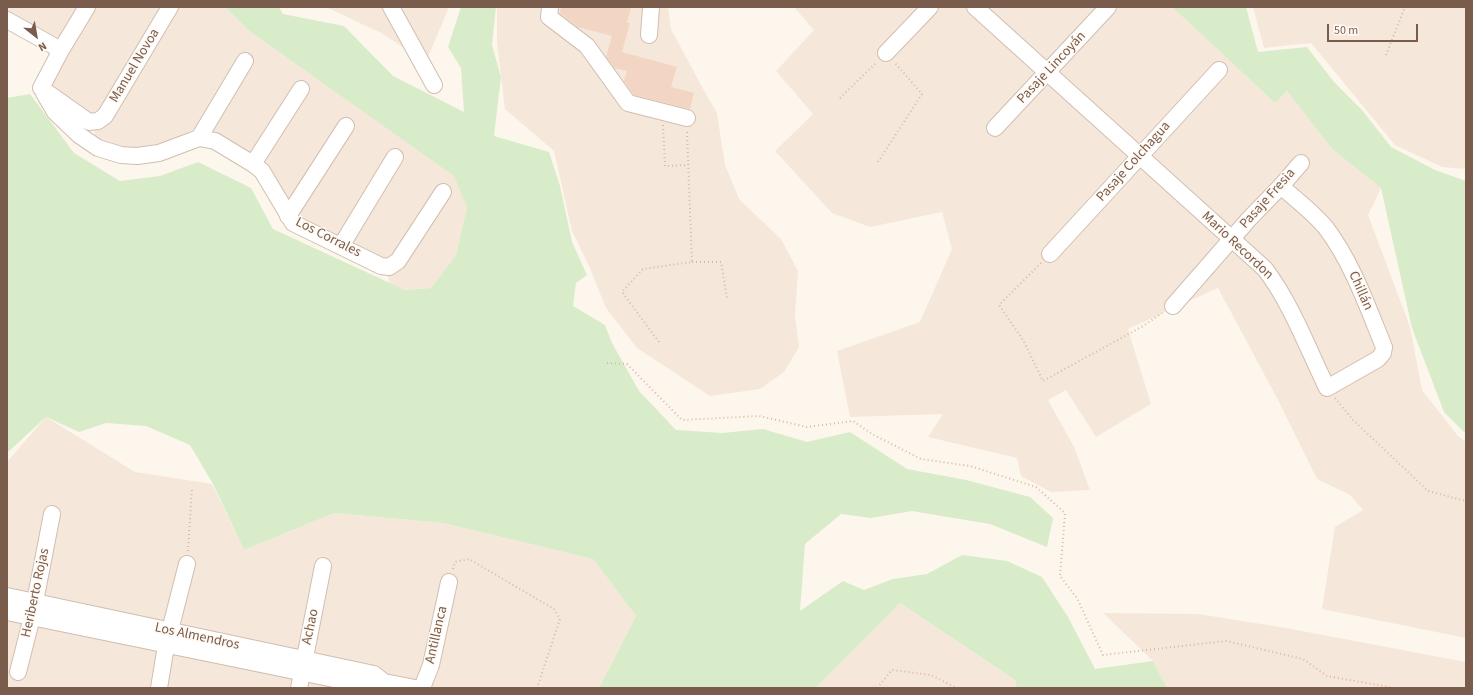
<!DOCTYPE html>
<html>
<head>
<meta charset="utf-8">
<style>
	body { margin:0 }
	#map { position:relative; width:1473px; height:695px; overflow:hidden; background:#fdf6ec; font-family:"Source Sans 3",sans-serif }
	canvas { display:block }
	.frame { position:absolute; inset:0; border:8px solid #7a5c4d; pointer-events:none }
	.north { position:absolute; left:16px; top:16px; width:40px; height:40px; -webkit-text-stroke:3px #fffaf3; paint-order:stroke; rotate:149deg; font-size:11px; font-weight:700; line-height:16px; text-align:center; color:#7a5c4d }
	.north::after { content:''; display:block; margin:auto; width:14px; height:18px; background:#7a5c4d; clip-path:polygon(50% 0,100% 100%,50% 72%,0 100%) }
	.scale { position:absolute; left:1327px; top:24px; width:91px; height:18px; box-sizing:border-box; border:2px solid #7a5c4d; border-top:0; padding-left:5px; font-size:12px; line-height:14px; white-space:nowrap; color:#7a5c4d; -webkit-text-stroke:3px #fffaf3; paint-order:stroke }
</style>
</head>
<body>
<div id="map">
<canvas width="1473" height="695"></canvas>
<div class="frame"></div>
<div class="north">N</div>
<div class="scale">50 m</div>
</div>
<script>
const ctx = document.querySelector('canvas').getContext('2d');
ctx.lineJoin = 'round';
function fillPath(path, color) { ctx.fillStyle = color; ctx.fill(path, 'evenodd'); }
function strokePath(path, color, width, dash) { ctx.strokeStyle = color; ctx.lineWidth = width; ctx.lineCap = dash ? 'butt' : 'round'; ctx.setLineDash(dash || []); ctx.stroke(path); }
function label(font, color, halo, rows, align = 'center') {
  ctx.font = font + ' "Source Sans 3",sans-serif'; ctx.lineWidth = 3; ctx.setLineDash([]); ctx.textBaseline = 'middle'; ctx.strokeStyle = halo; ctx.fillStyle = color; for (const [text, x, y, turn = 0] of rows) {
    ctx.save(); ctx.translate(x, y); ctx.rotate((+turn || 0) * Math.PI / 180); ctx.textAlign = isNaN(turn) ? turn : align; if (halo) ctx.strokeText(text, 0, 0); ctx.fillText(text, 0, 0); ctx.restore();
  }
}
const residential = new Path2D(`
	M7 7H225L248 30 455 176 467 207 456 255 431 288 405 290 389 283 387 265 293 217 257 162 194 129 159 148 121 150 96 138 90 119 45 88 71 45 10 12 7 10Z
	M326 7H449L426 62 381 33Z
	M497 7H668L671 29 701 85 717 113 725 165 739 199 781 239 798 271 795 315 799 347 784 372 760 389 710 396 637 348 606 308 590 268 572 231 554 151 505 109 497 43Z
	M794 7H1172L1275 103 1287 91 1332 149 1381 188 1368 215 1410 327 1422 390 1458 436 1466 442V638L1322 609 1335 527 1363 510 1350 495 1317 479 1278 400 1218 288 1128 329 1151 404 1096 437 1066 390 1048 400 1074 447 1090 490 1051 492 1021 476 1017 458 928 437 943 414 850 417 837 351 920 322 952 249 942 212 870 227 832 213 775 151 813 114 776 71 814 30Z
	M1253 7H1466V169L1442 167 1395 145 1311 43 1264 48Z
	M46 417 135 472 212 484 244 550 334 513 443 523 593 559 636 616 599 688H7V462Z
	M900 603 1015 680 1017 688H816Z
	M1103 613 1198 614 1286 628 1466 662V688H1167L1153 661Z`);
const green = new Path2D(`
	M225 7H279L283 14 344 26 393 76 464 112 461 68 448 47 461 7H496L492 45 501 77 494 136 549 152 560 186 572 242 587 275 576 283 573 306 605 325 612 343 639 391 676 430 722 433 763 429 807 442 850 432 907 469 966 480 1030 497 1053 518 1047 547 990 524 912 511 871 518 841 514 805 544 800 611 843 581 864 590 893 579 927 574 962 555 1007 561 1042 577 1068 617 1095 669 1153 661 1167 688H1017L1015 680 900 603 816 688H599L636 616 593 559 443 523 334 513 244 550 213 484 190 445 146 426 106 423 79 432 46 417 7 453V98L30 94 74 153 120 181 160 176 198 162 251 188 273 229 405 290 431 288 456 255 467 207 454 176 248 30Z
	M1172 7H1246L1258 52 1307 47 1334 82 1362 110 1391 147 1435 170 1466 181V434L1444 412 1412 328 1381 188 1332 149 1287 91 1275 103Z`);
const building = new Path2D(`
	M561 7H631L627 23H630L622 52 677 67 671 87 694 93 690 109 634 95 624 81 627 71 614 68 606 57 612 36 578 27 560 13Z`);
const path = new Path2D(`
	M1386 55 1405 7
	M840 98 876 63
	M663 125 665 166 688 165
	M878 162 922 94 895 63
	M692 262H721L727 298
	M1041 263 999 305 1023 340 1043 381 1143 326 1162 313
	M659 342 622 292 643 269 692 262 687 132
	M607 363 627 364 682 420 759 416 807 427 853 421 872 434 921 459 970 466 1036 487 1065 513 1060 576 1077 598 1103 655 1226 641 1303 659 1327 676 1395 688
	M1335 398 1353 420 1428 491 1466 501
	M188 551 192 488
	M453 569 455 562 469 559 554 609 560 619 537 688
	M444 688H445
	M877 688 892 670 931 675 956 688`);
const minor = new Path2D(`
	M391 7 434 85
	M550 7 549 17 587 46 628 103 687 118
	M975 7 1265 269C1291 303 1308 349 1327 388L1378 359 1383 353 1384 347C1368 308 1352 262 1326 228 1314 213 1296 200 1281 186
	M7 20 61 50
	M649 35 651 7
	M886 53 930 7
	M41 88 89 122 98 121 105 116 170 7
	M41 88 61 50 87 7
	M44 93 55 112 79 135 98 148 121 155 137 156 159 153 199 138
	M995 128 1108 7
	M199 138 215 141 253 164 262 171 293 223 381 266 389 267 398 261 443 192
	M199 138 245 61
	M253 164 301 89
	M288 216 346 126
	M341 246 395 157
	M1050 254 1219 70
	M1173 306 1249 219 1281 186 1301 163
	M7 596 374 674 384 682 415 688
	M7 612 373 687 384 682
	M18 672 32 617 52 514
	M159 688 166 646 187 564
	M299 688 323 566
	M422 688 431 665 449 582`);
const streetNames = [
	["Manuel Novoa",135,66,-59],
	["Pasaje Lincoyán",1052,68,-47],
	["Pasaje Colchagua",1134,162,-48],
	["Pasaje Fresia",1268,199,-48],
	["Los Corrales",328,238,27],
	["Mario Recordon",1237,246,43],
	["Chillán",1360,291,66],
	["Heriberto Rojas",36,593,-78],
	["Achao",311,627,-78],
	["Antillanca",437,635,-77],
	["Los Almendros",197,637,12]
];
fillPath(residential, '#f5e8da');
fillPath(green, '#d8ecc9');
fillPath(building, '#f3d5c3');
strokePath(minor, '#d1beb0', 18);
strokePath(path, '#d9b8a5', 2, [1, 3]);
strokePath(minor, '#fff', 16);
label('14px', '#7a5c4d', '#fffaf3', streetNames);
</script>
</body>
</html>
